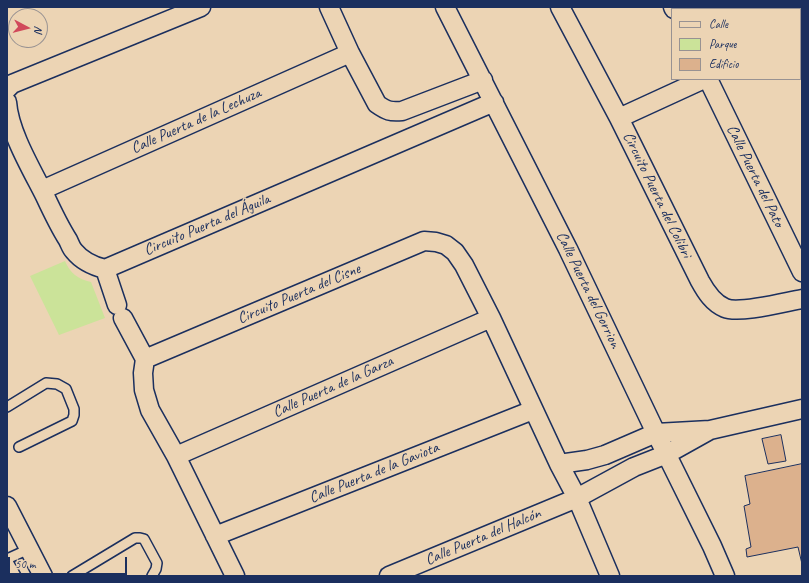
<!DOCTYPE html>
<html>
<head>
<meta charset="utf-8">
<style>
	body { margin:0 }
	#map { position:relative; width:809px; height:583px; overflow:hidden; background:#ecd4b4; font-family:Caveat,sans-serif }
	canvas { display:block }
	.frame { position:absolute; inset:0; border:8px solid #1b2f5e; pointer-events:none }
	.legend { position:absolute; left:671px; top:8px; width:130px; height:72px; box-sizing:border-box; background:#ecd4b4; border:1px solid #989292; margin:0; padding:5px 7px; list-style:none; font-size:12px; color:#1b2f5e }
	.legend li { display:flex; align-items:center; gap:8px; height:20px }
	.legend b { width:20px; border:1px solid #989292 }
	.north { position:absolute; left:8px; top:8px; width:40px; height:40px; box-sizing:border-box; background:#ecd4b4; border:1px solid #989292; border-radius:50%; rotate:97deg; font-size:11px; font-weight:700; line-height:16px; text-align:center; color:#1b2f5e }
	.north::after { content:''; display:block; margin:auto; width:14px; height:18px; background:#d1495b; clip-path:polygon(50% 0,100% 100%,50% 72%,0 100%) }
	.scale { position:absolute; left:8px; top:557px; width:119px; height:18px; box-sizing:border-box; border:2px solid #1b2f5e; border-top:0; padding-left:5px; font-size:12px; line-height:14px; white-space:nowrap; color:#1b2f5e; -webkit-text-stroke:3px #ecd4b4; paint-order:stroke }
</style>
</head>
<body>
<div id="map">
<canvas width="809" height="583"></canvas>
<div class="frame"></div>
<ul class="legend">
<li><b style="height:5px;background:#ecd4b4"></b>Calle</li>
<li><b style="height:11px;background:#cbe399"></b>Parque</li>
<li><b style="height:11px;background:#dcb18d"></b>Edificio</li>
</ul>
<div class="north">N</div>
<div class="scale">50 m</div>
</div>
<script>
const ctx = document.querySelector('canvas').getContext('2d');
ctx.lineJoin = 'round';
function fillPath(path, color) { ctx.fillStyle = color; ctx.fill(path, 'evenodd'); }
function strokePath(path, color, width, dash) { ctx.strokeStyle = color; ctx.lineWidth = width; ctx.lineCap = dash ? 'butt' : 'round'; ctx.setLineDash(dash || []); ctx.stroke(path); }
function label(font, color, halo, rows, align = 'center') {
  ctx.font = font + ' Caveat,sans-serif'; ctx.lineWidth = 3; ctx.setLineDash([]); ctx.textBaseline = 'middle'; ctx.strokeStyle = halo; ctx.fillStyle = color; for (const [text, x, y, turn = 0] of rows) {
    ctx.save(); ctx.translate(x, y); ctx.rotate((+turn || 0) * Math.PI / 180); ctx.textAlign = isNaN(turn) ? turn : align; if (halo) ctx.strokeText(text, 0, 0); ctx.fillText(text, 0, 0); ctx.restore();
  }
}
const green = new Path2D(`
	M65 261C70 273 78 279 91 282L105 318 59 335 30 276Z`);
const building = new Path2D(`
	M781 435 786 461 768 464 762 439Z
	M802 464V564L798 547 747 557 746 549 751 547 744 506 750 504 745 476Z`);
const service = new Path2D(`
	M7 407 46 383 57 384 66 389 74 409V415L72 421 19 447
	M7 559 29 549
	M7 560 16 576
	M72 576 135 538H140L144 539 157 563 156 569 152 576`);
const minor = new Path2D(`
	M329 7 350 53 377 104C387 111 390 112 402 111L483 80
	M445 7 568 249 656 433 712 546 725 576
	M560 7 619 118 700 281C706 292 713 303 725 308 739 314 785 302 802 299
	M673 7 674 9
	M785 7 786 9
	M800 37 802 41
	M708 79 802 272
	M7 89 12 84 201 7
	M7 102C9 132 32 170 45 196 52 211 59 226 68 240 70 244 71 248 74 251 82 261 93 266 105 269L494 102
	M619 118 704 79
	M42 190 350 53
	M105 269 117 305
	M123 318 145 359
	M145 359 424 241 436 242 446 245 455 252 464 265 491 318 559 464 577 498 610 576
	M145 359 143 373 144 390 150 410 176 456 235 576
	M176 456 491 318
	M559 464 587 460 605 455 656 433 710 430 802 409
	M7 506 43 576
	M215 536 533 410
	M389 576 577 498 634 467 667 454 710 430`);
const streetNames = [
	["Calle Puerta de la Lechuza",196,121,-24],
	["Calle Puerta del Pato",755,176,64],
	["Circuito Puerta del Colibri",657,195,64],
	["Circuito Puerta del Águila",207,225,-23],
	["Calle Puerta del Gorrion",588,290,64],
	["Circuito Puerta del Cisne",299,294,-23],
	["Calle Puerta de la Garza",333,387,-24],
	["Calle Puerta de la Gaviota",374,473,-22],
	["Calle Puerta del Halcón",483,537,-23]
];
fillPath(green, '#cbe399');
fillPath(building, '#dcb18d');
strokePath(building, '#1b2f5e', 1);
strokePath(service, '#1b2f5e', 12);
strokePath(minor, '#1b2f5e', 21);
strokePath(service, '#ecd4b4', 9);
strokePath(minor, '#ecd4b4', 18);
label('16px', '#1b2f5e', '#ecd4b4', streetNames);
</script>
</body>
</html>
